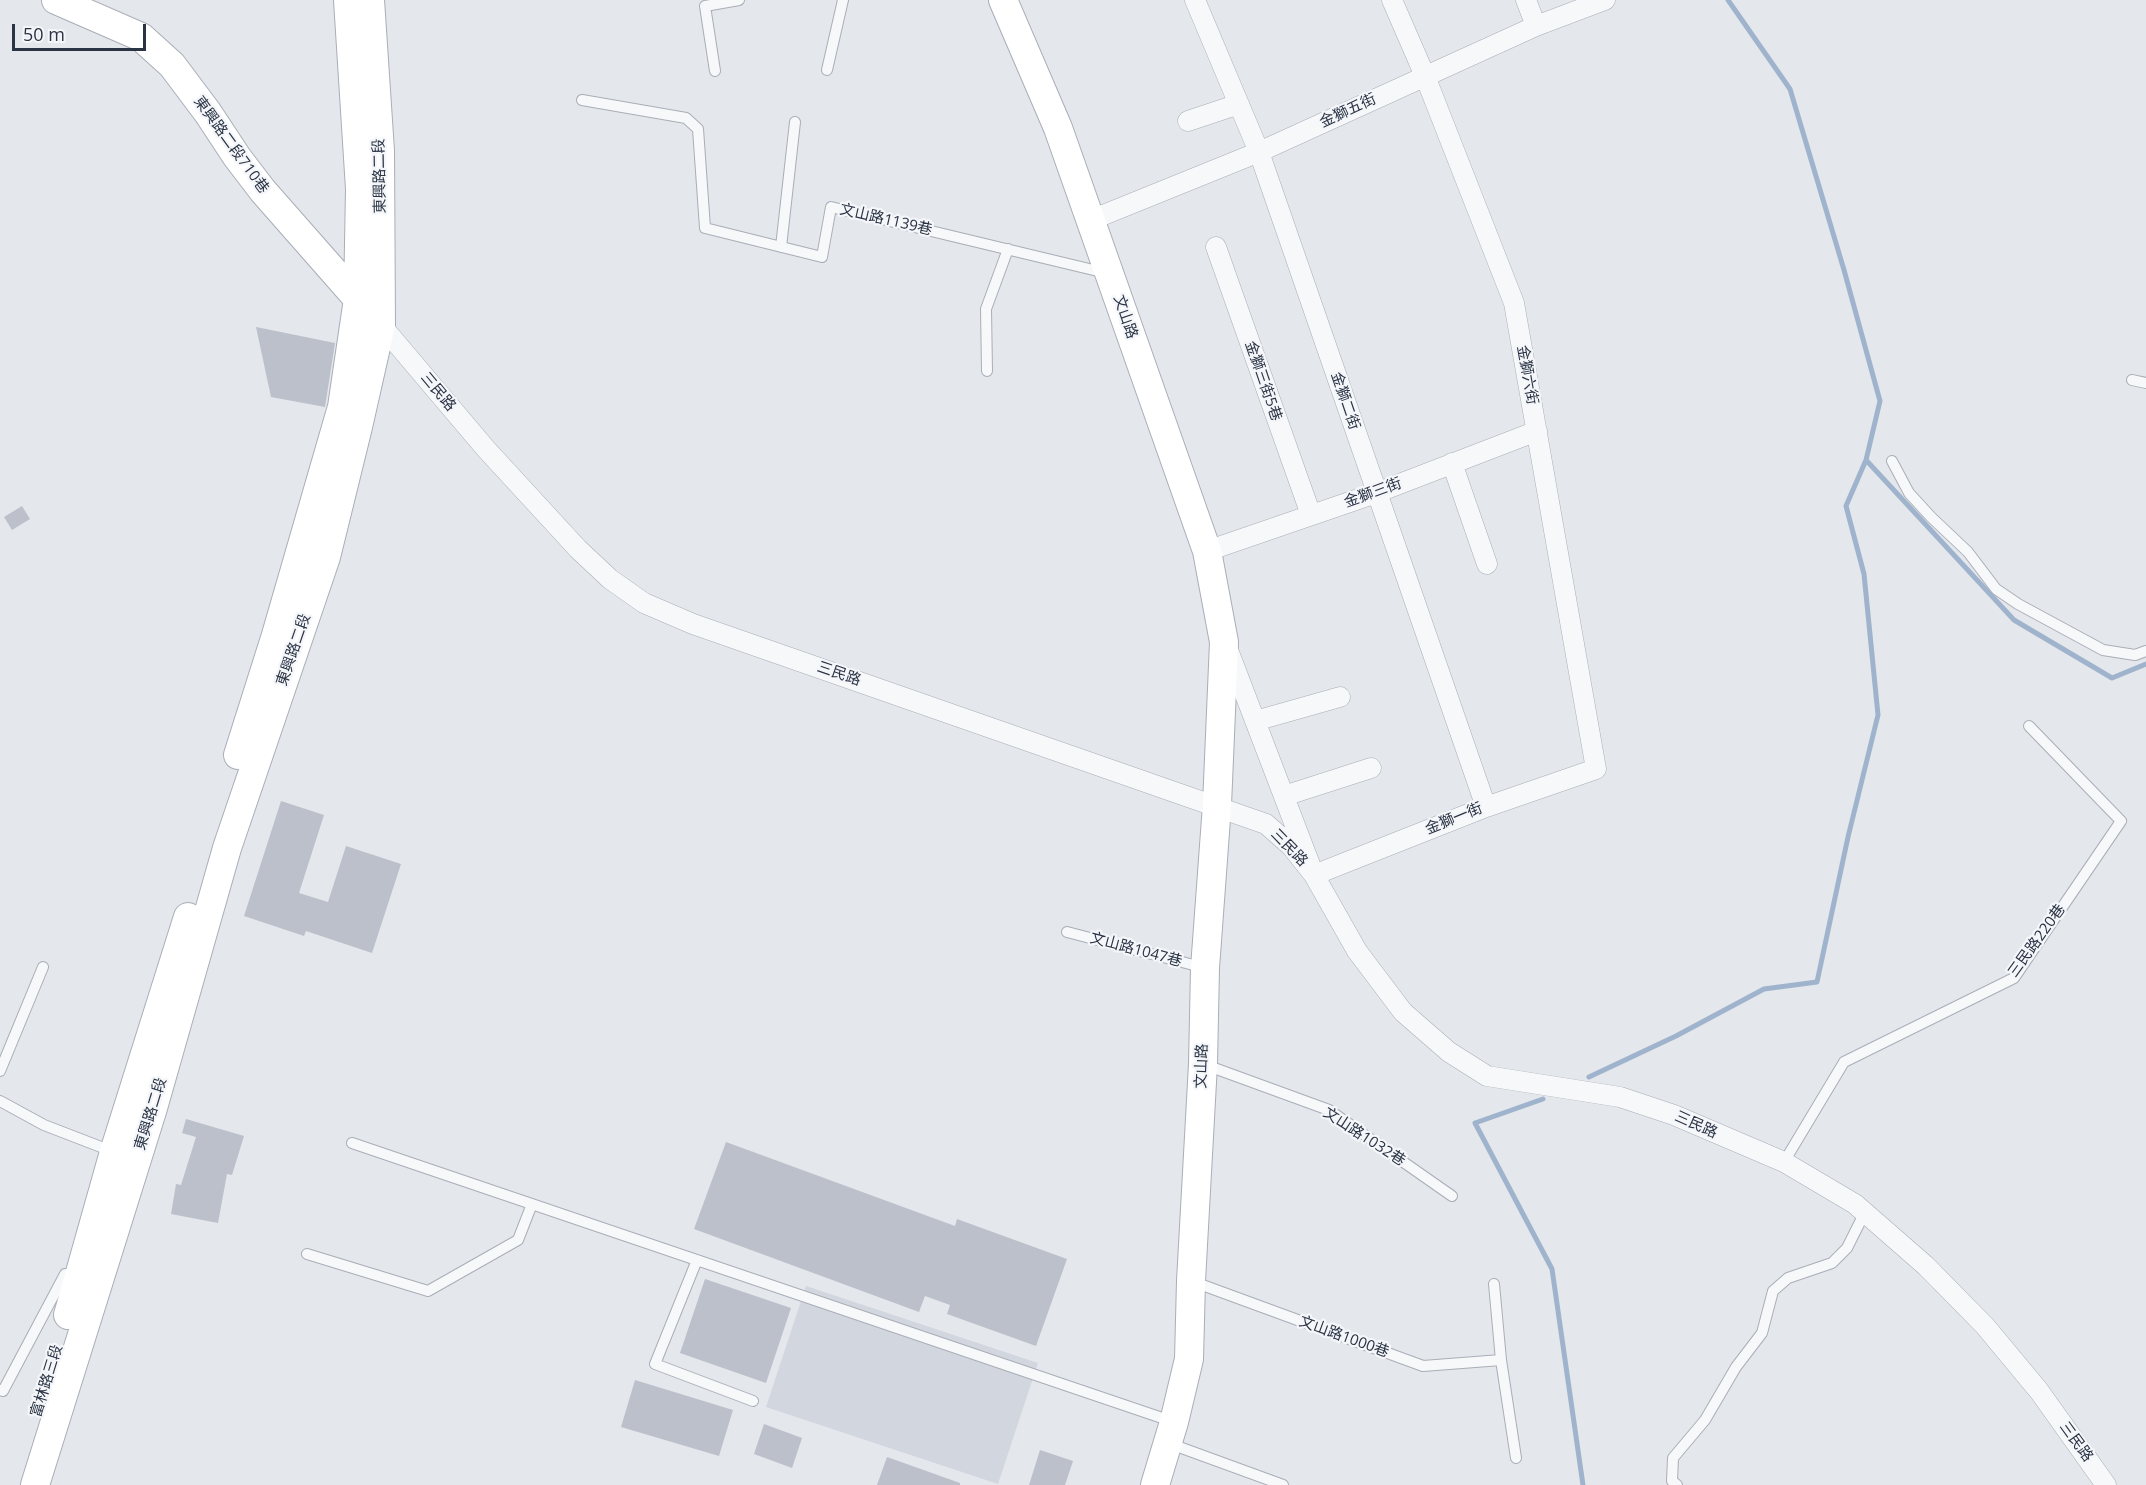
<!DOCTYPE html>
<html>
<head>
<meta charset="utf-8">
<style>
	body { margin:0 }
	#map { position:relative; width:2146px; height:1485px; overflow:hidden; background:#e4e7ec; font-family:"Open Sans",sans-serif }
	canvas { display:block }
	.scale { position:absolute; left:12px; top:24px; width:134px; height:27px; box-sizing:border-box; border:3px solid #2b3445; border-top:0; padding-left:8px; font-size:18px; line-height:21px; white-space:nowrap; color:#2b3445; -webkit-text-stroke:4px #f4f6f9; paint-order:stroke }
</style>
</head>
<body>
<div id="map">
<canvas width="2146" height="1485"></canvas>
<div class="scale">50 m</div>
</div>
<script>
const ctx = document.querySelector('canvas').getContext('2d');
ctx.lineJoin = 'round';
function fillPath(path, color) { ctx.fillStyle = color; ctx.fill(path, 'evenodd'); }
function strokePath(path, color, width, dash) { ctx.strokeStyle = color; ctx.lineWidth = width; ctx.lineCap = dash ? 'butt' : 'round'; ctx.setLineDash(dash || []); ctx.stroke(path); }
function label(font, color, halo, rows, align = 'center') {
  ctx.font = font + ' "Open Sans","Noto Sans TC",sans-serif'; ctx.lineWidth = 4.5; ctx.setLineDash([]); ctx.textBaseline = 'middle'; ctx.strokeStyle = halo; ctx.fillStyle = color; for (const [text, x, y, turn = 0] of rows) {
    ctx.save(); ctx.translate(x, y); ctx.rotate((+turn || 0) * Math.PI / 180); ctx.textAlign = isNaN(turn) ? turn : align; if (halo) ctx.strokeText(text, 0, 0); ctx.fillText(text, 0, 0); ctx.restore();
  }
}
const built = new Path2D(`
	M806 1286 1038 1363 998 1484 766 1407Z`);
const stream = new Path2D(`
	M1728 0 1790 89 1844 270 1880 401 1866 460 2014 620 2112 678 2146 664
	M1589 1077 1676 1036 1764 989 1817 982 1848 837 1878 715 1864 574 1846 506 1866 460
	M1543 1099 1475 1123 1552 1269 1583 1485`);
const building = new Path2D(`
	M256 327 335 343 325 407 271 397Z
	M22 506 30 519 12 530 4 517Z
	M281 801 324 815 299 893 328 902 346 846 401 864 372 953 306 931 304 936 244 916Z
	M186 1119 244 1136 232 1175 227 1174 218 1223 171 1214 176 1184 181 1185 196 1137 182 1133Z
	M726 1142 955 1226 957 1219 1067 1259 1036 1346 947 1314 950 1305 925 1296 919 1312 694 1229Z
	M705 1279 791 1308 766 1383 680 1353Z
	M635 1380 733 1410 719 1456 621 1427Z
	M764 1424 802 1438 792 1468 754 1454Z
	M1040 1450 1073 1461 1065 1485H1029Z
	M887 1457 960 1483V1485H877Z`);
const lane = new Path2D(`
	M827 70 843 0
	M715 71 705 6 739 0
	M582 100 686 118 698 129 705 228 822 257 831 207 1106 273
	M781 247 795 122
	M987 371 986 309 1008 249
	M2132 380 2146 383
	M1892 461 1909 493 1931 517 1968 552 1996 589 2018 604 2103 650 2135 655 2146 651
	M1067 932 1205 968
	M1203 1064 1329 1110 1452 1196
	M0 1071 43 967
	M0 1101 44 1125 114 1152
	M352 1143 1174 1422
	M1784 1162 1844 1062 2014 978 2121 821 2029 726
	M307 1254 428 1291 518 1240 532 1204
	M697 1260 655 1364 753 1401
	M1194 1282 1423 1366 1501 1360
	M1494 1284 1501 1360 1516 1458
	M0 1390 3 1391 65 1274 76 1277
	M1168 1443 1283 1485
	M1677 1485 1672 1481 1673 1458 1705 1420 1736 1367 1762 1333 1773 1291 1788 1278 1832 1263 1847 1248 1865 1212`);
const street = new Path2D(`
	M1195 0 1259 152 1486 807
	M1526 0 1536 26
	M1188 121 1239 104
	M1091 220 1259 152 1536 26 1605 0
	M1216 247 1311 515
	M381 325 486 449 578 549 610 579 644 603 693 624 1266 824 1291 846 1314 875 1357 951 1403 1012 1449 1052 1487 1076 1620 1097 1674 1115 1784 1162 1855 1204 1926 1266 1985 1326 2039 1391 2106 1485
	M1452 463 1487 564
	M1207 551 1376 493 1537 431
	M1228 650 1314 875 1486 807 1596 769 1514 303 1425 76 1392 0
	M1255 721 1340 697
	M1284 796 1371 768`);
const secondary = new Path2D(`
	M56 0 141 37 172 65 208 113 237 157 263 191 365 307
	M1003 0 1058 128 1207 551 1224 642 1217 805 1205 968 1203 1064 1191 1281 1189 1359 1174 1422 1155 1485
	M238 755 276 635 342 407 358 299 360 189 348 0
	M68 1315 114 1152 188 917
	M35 1485 153 1108 227 848 326 557 358 427 381 325 380 151 370 0`);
const streetNames = [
	["金獅五街",1348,111,-25],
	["東興路二段710巷",231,145,54],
	["東興路二段",380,176,-91],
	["文山路1139巷",886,220,13],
	["文山路",1125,317,71],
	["金獅六街",1527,375,80],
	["金獅三街5巷",1263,381,71],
	["三民路",438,392,50],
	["金獅二街",1345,401,71],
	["金獅三街",1373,493,-20],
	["東興路二段",294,650,-71],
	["三民路",839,674,19],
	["金獅一街",1454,819,-22],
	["三民路",1289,848,46],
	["三民路220巷",2037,941,-54],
	["文山路1047巷",1136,950,15],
	["文山路",1202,1066,-88],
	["東興路二段",151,1114,-73],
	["三民路",1696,1125,24],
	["文山路1032巷",1364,1137,33],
	["文山路1000巷",1344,1337,20],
	["富林路三段",47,1381,-73],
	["三民路",2076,1442,54]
];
fillPath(built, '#d2d6de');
strokePath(stream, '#9fb4cc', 5);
fillPath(building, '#bbc0ca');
strokePath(lane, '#a9aeb7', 12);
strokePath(street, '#a9aeb7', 21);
strokePath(secondary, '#a9aeb7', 30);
strokePath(lane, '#f7f8fa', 10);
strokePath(street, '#f7f8fa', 20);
strokePath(secondary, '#fff', 28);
label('15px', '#2b3445', '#f4f6f9', streetNames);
</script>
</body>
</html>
